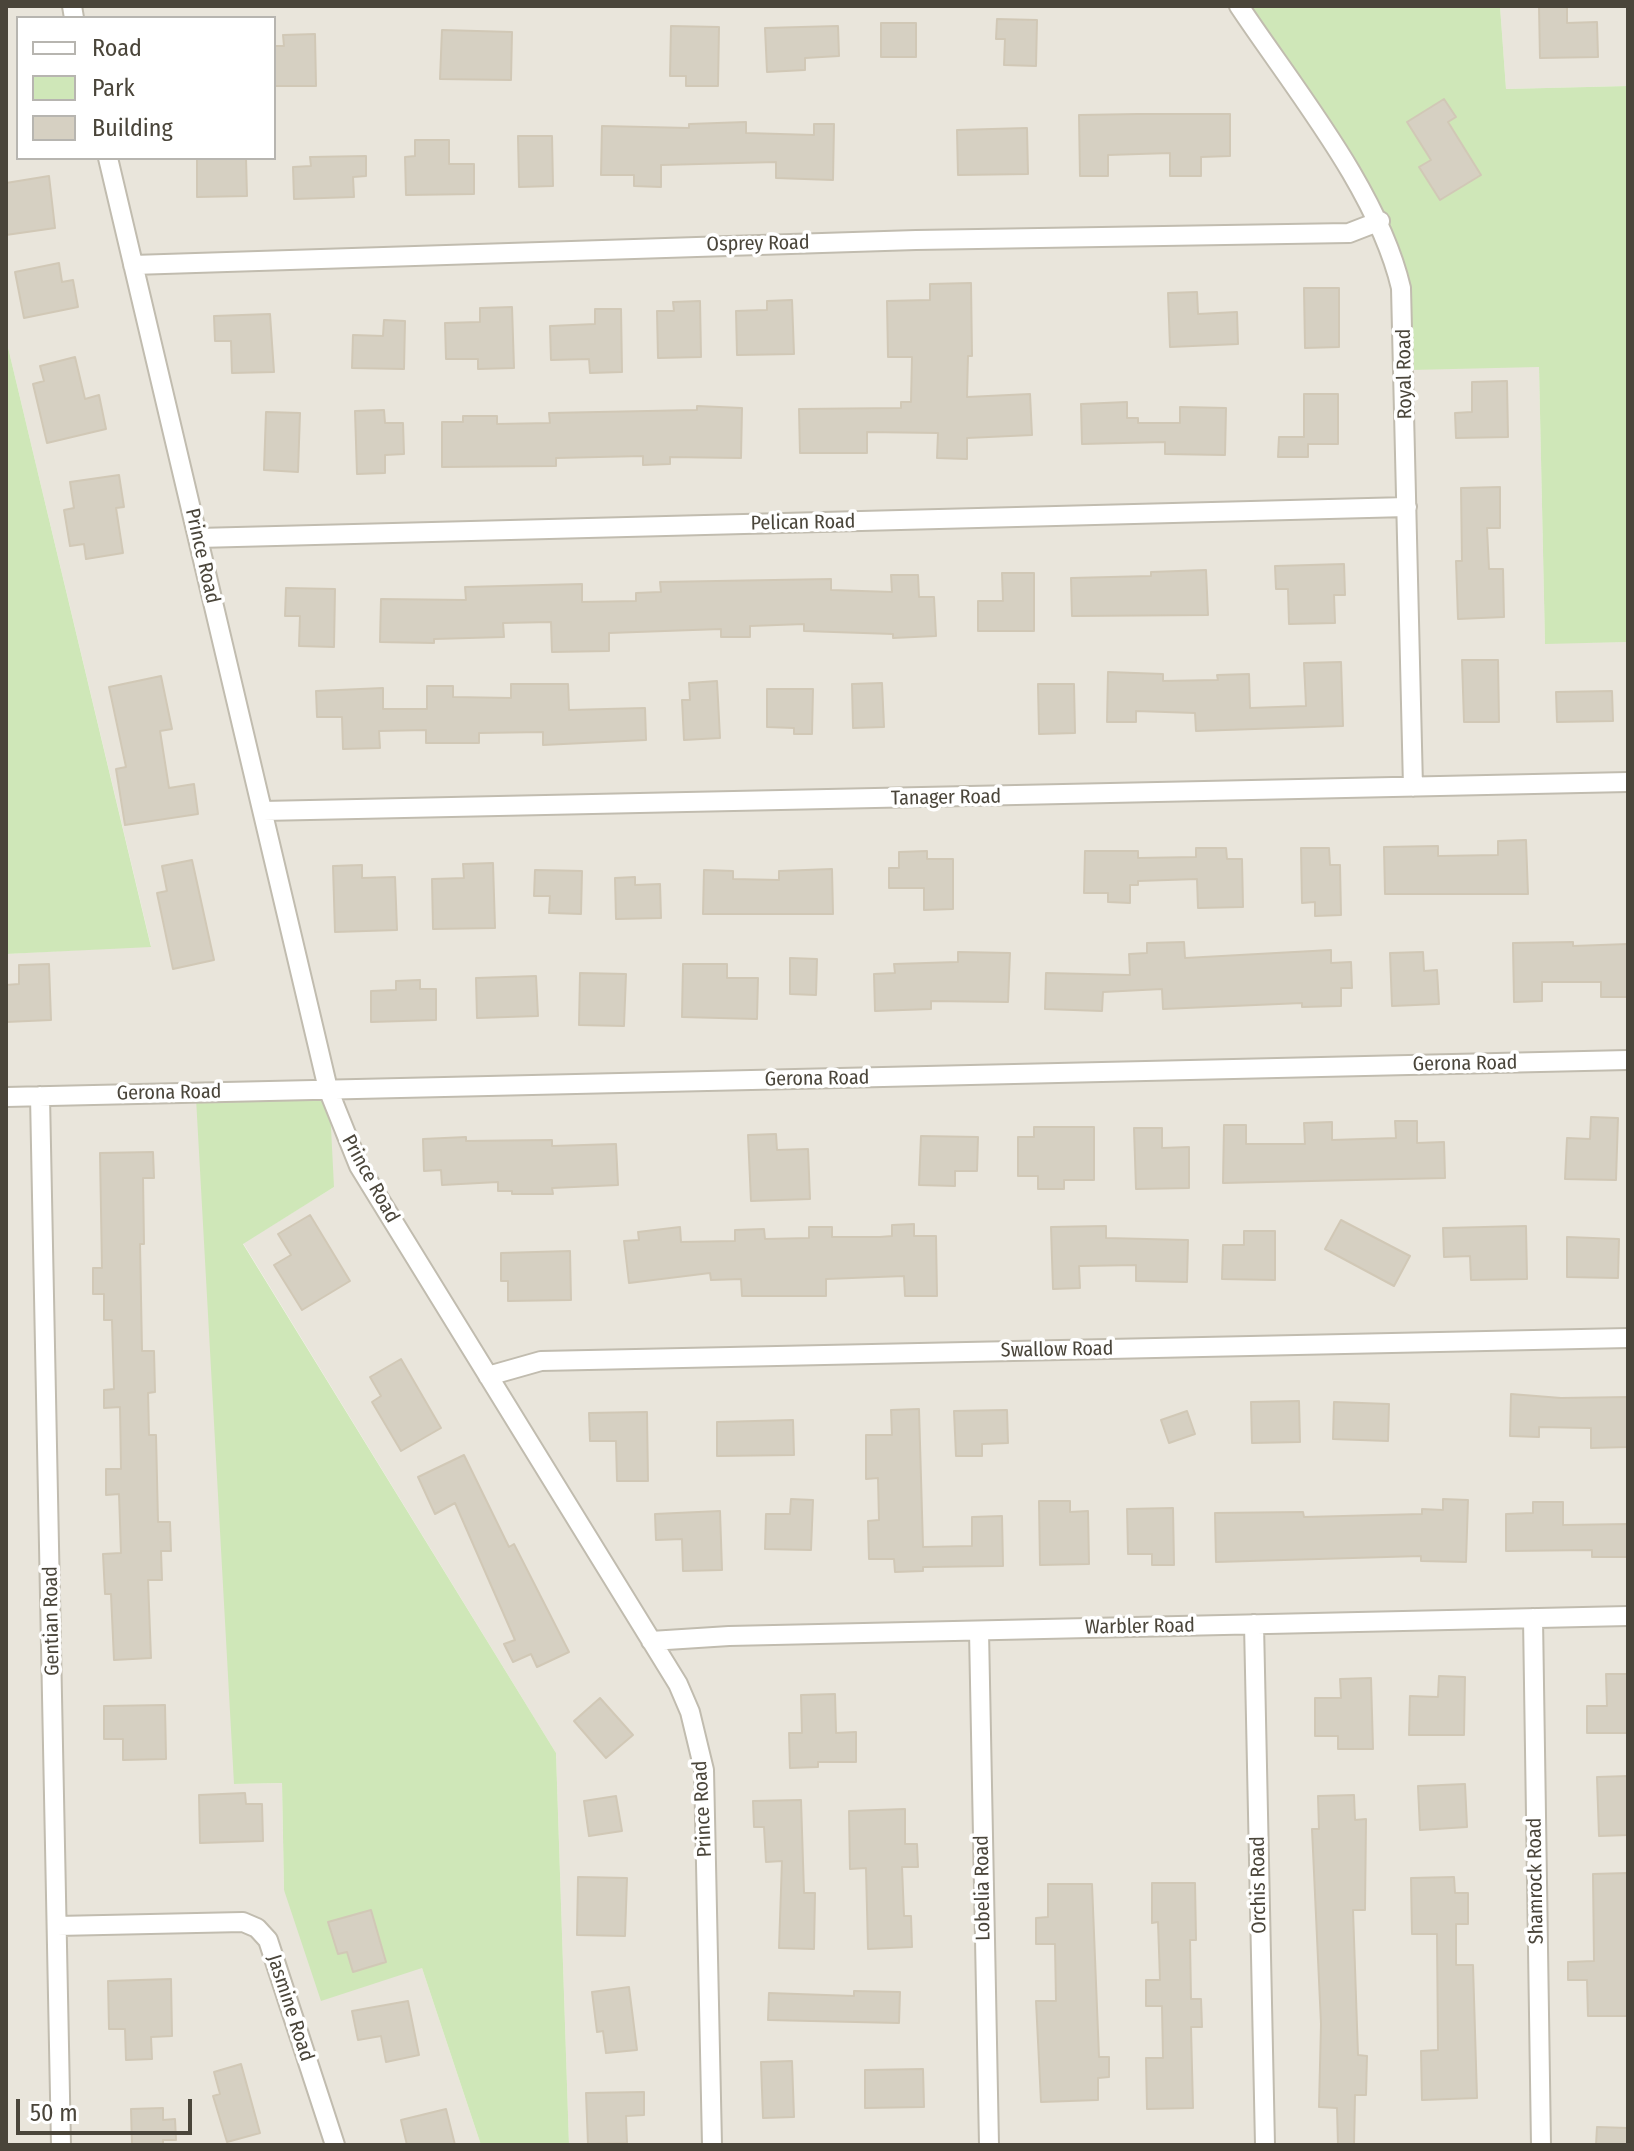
<!DOCTYPE html>
<html>
<head>
<meta charset="utf-8">
<style>
	body { margin:0 }
	#map { position:relative; width:1634px; height:2151px; overflow:hidden; background:#f5f3ec; font-family:"Fira Sans Condensed",sans-serif }
	canvas { display:block }
	.frame { position:absolute; inset:0; border:8px solid #4a453a; pointer-events:none }
	.legend { position:absolute; left:16px; top:16px; width:260px; height:144px; box-sizing:border-box; background:#fff; border:2px solid #b7b5b0; margin:0; padding:10px 14px; list-style:none; font-size:24px; color:#4a453a }
	.legend li { display:flex; align-items:center; gap:16px; height:40px }
	.legend b { width:40px; border:2px solid #b7b5b0 }
	.scale { position:absolute; left:16px; top:2099px; width:176px; height:36px; box-sizing:border-box; border:4px solid #4a453a; border-top:0; padding-left:10px; font-size:24px; line-height:28px; white-space:nowrap; color:#4a453a; -webkit-text-stroke:6px #fff; paint-order:stroke }
</style>
</head>
<body>
<div id="map">
<canvas width="1634" height="2151"></canvas>
<div class="frame"></div>
<ul class="legend">
<li><b style="height:10px;background:#fff"></b>Road</li>
<li><b style="height:22px;background:#cfe7b8"></b>Park</li>
<li><b style="height:22px;background:#d6d0c2"></b>Building</li>
</ul>
<div class="scale">50 m</div>
</div>
<script>
const ctx = document.querySelector('canvas').getContext('2d');
ctx.lineJoin = 'round';
function fillPath(path, color) { ctx.fillStyle = color; ctx.fill(path, 'evenodd'); }
function strokePath(path, color, width, dash) { ctx.strokeStyle = color; ctx.lineWidth = width; ctx.lineCap = dash ? 'butt' : 'round'; ctx.setLineDash(dash || []); ctx.stroke(path); }
function label(font, color, halo, rows, align = 'center') {
  ctx.font = font + ' "Fira Sans Condensed",sans-serif'; ctx.lineWidth = 7; ctx.setLineDash([]); ctx.textBaseline = 'middle'; ctx.strokeStyle = halo; ctx.fillStyle = color; for (const [text, x, y, turn = 0] of rows) {
    ctx.save(); ctx.translate(x, y); ctx.rotate((+turn || 0) * Math.PI / 180); ctx.textAlign = isNaN(turn) ? turn : align; if (halo) ctx.strokeText(text, 0, 0); ctx.fillText(text, 0, 0); ctx.restore();
  }
}
const residential = new Path2D(`
	M6 6H1234L1539 366 1545 643 1628 642V2145H569L556 1753 243 1243 334 1187 197 1098 235 1784 282 1783 284 1890 422 1968 481 2145H6V954L151 946 6 339ZM18 18H274V158H18Z
	M1500 6H1628V86L1506 89Z`);
const green = new Path2D(`
	M1234 6H1500L1506 89 1628 86V642L1545 644 1539 367 1410 370 1403 277 1379 228Z
	M6 339 151 947 6 954Z
	M329 1088 334 1187 243 1244 556 1753 569 2145H481L422 1968 321 2001 284 1890 282 1783 234 1784 196 1098Z`);
const building = new Path2D(`
	M1539 6H1567V23L1597 22 1598 57 1540 58Z
	M997 19 1037 20 1036 66 1004 65 1005 39H996Z
	M881 23H916V57H881Z
	M671 26 719 27 718 86H686V76H670Z
	M838 26 839 56 805 58V70L767 72 765 28Z
	M442 30 512 32 511 80 440 79Z
	M315 34 316 86H274V46H284L283 35Z
	M1444 99 1456 117 1448 122 1481 175 1440 200 1419 167 1431 160 1407 122Z
	M1138 114H1230V156L1201 157V176H1170V153L1108 155V176H1080L1079 115Z
	M746 122V133L814 135V124H834L833 180 776 178V162L661 165V187L634 186V175H601L602 126 689 128V124Z
	M1027 128 1028 174 958 175 957 130Z
	M518 136H552L553 186 519 187Z
	M415 140H449V164H474V194L406 195 405 157 415 156Z
	M366 156V176L353 177 354 197 294 199 293 167 311 166 310 157Z
	M197 158H246L247 196 197 197Z
	M49 176 55 228 6 235V183Z
	M59 263 62 282 73 280 78 307 24 318 15 272Z
	M971 283 972 356H968L967 397 1030 394 1032 435 967 438V459L937 458 938 433 867 432V453H800L799 409 901 408V402H911L912 357H888L887 301 930 300V284Z
	M1304 288H1339V347L1305 348Z
	M1197 292 1198 314 1237 312 1238 344 1170 347 1168 293Z
	M792 300 794 354 737 355 736 311 767 310V301Z
	M700 301 701 357 658 358 657 311H674L673 302Z
	M512 307 514 368 478 369V359H446L445 323 480 322V308Z
	M595 309H621L622 372 590 373 589 359 551 360 550 326 595 324Z
	M270 314 274 372 232 373 231 341H215L214 316Z
	M384 320 405 321 404 369 352 368 353 335 383 336Z
	M75 357 85 399 99 395 106 429 47 443 33 384 44 381 40 366Z
	M1507 381 1508 437 1456 438 1455 413 1472 412V382Z
	M1304 394H1338V444H1308V457H1278L1279 437H1304Z
	M1127 402V418H1138V423H1180V407L1226 408 1225 455 1165 454V442L1082 444 1081 404Z
	M697 406 742 408 741 458 670 457V464L643 465V456L556 458V466L442 467V422H463V416H497V424L550 423 549 413 697 410Z
	M384 410 385 423H403L404 454 385 455V473L357 474 355 411Z
	M266 412 300 413 298 472 264 470Z
	M119 475 124 507 116 508 123 553 86 559 84 544 70 546 64 510 74 508 70 482Z
	M1500 487V528H1487L1489 569H1503L1504 617 1458 619 1456 561H1462L1461 488Z
	M1344 564 1345 595H1334L1335 623 1289 624 1288 589H1276L1275 566Z
	M1206 570 1208 615 1072 616 1071 578 1151 576V572Z
	M1002 573H1034V631H978V601H1003Z
	M891 575H918L919 597H934L936 636 893 638V634L804 631V624L750 626V637H721V629L609 633V651L552 652 551 622 503 623 504 637 434 639V643L380 642 381 599 466 600 465 587 582 584V602L636 601V593L661 592 660 582 831 579V590L892 592Z
	M286 588 335 589 334 647 299 646 300 616H285Z
	M1462 660H1498L1499 722H1464Z
	M1341 662 1343 726 1196 731 1195 713 1136 711V722H1107L1108 672 1163 674V681L1218 680 1217 675 1249 674 1250 708 1306 706 1304 663Z
	M161 676 172 729 160 731 169 788 194 784 198 814 125 825 116 769 126 767 109 687Z
	M717 681 720 738 684 740 682 700H690L689 683Z
	M882 683 884 727 853 728 852 684Z
	M511 684H568L569 710 645 708 646 740 543 745V732L479 733V743H426V730L379 731 380 748 343 749 342 717H317L316 691 383 688V709H427V686H453V697L511 698Z
	M1038 684H1074L1075 733 1039 734Z
	M767 689H813L812 734H794V728L767 727Z
	M1612 691 1613 721 1557 722 1556 692Z
	M1526 840 1528 894H1385L1384 847 1438 846V856L1498 855V841Z
	M1196 848H1226L1227 859H1242L1243 907 1198 908 1197 879 1138 881V885H1130V903L1108 902V893H1084L1085 851H1138V858L1196 857Z
	M1301 848H1329L1330 865H1340L1341 915 1315 916V902L1302 903Z
	M927 851V859H953V909L924 910V888H889V868H899V852Z
	M192 860 214 960 173 969 157 893 167 891 162 866Z
	M493 863 495 928 433 929 432 879 464 878 463 864Z
	M362 865V878L395 877 397 930 335 932 333 866Z
	M832 869 833 914H703L704 870 733 871V879L779 880V871Z
	M535 870 582 871 581 914 549 913 550 896H534Z
	M635 877V885L660 884 661 918 616 919 615 878Z
	M1184 942 1185 958 1331 950V963L1351 962 1352 988H1341V1006L1302 1007V1003L1163 1009 1162 989 1103 992 1102 1011 1045 1009 1046 973 1130 975 1129 954 1147 953V943Z
	M1573 942V946L1628 944 1627 997H1601V982H1542V1001L1514 1002 1513 943Z
	M958 952 1010 953 1008 1002 931 1001V1009L875 1011 874 974 895 973 894 964 958 962Z
	M1423 952 1424 971 1437 970 1439 1004 1392 1006 1390 953Z
	M790 958 817 959 816 995 790 994Z
	M49 964 51 1020 6 1022V985L19 984V965Z
	M683 964H727V978H758L757 1019 682 1017Z
	M580 973 626 974 624 1026 579 1025Z
	M536 976 538 1016 477 1018 476 978Z
	M420 980V989H436V1020L371 1022V991L396 990V981Z
	M1591 1117 1618 1118 1616 1180 1565 1179 1567 1138 1590 1139Z
	M1395 1121H1417V1143L1444 1142 1445 1178 1223 1183 1224 1125H1246V1144H1305L1304 1123 1332 1122V1140L1396 1138Z
	M1034 1127H1094V1180H1064V1189H1038V1176H1018V1137H1034Z
	M1134 1128H1162V1148L1189 1147V1188L1136 1189Z
	M776 1134 777 1150 808 1149 810 1199 751 1201 748 1135Z
	M921 1136 978 1137 977 1171H955V1186L919 1185Z
	M466 1137V1141L552 1140V1146L616 1144 618 1185 552 1188 553 1194H512V1191H498V1182L442 1185 441 1170 424 1171 423 1139Z
	M153 1152 154 1178H143L144 1244H140L142 1351H154L155 1392 148 1393 149 1435H156L158 1522H170L171 1551H161L162 1580H148L151 1658 114 1660 111 1594H105L103 1554 121 1553 119 1494 106 1495V1469H121L120 1407 104 1408V1390L114 1389 112 1320H104V1294H93V1268H102L100 1153Z
	M310 1215 350 1281 302 1310 274 1265 291 1255 278 1234Z
	M1341 1220 1410 1256 1394 1286 1325 1249Z
	M914 1224V1236H936L937 1296H905L904 1276 826 1279V1296H742L741 1279 711 1280 710 1273 629 1283 624 1241 639 1240 638 1232 680 1227 681 1242 735 1241V1230L764 1229 765 1239 809 1238V1227H832V1237H880L892 1236V1225Z
	M1106 1226V1238L1188 1240 1187 1282 1136 1281V1265L1079 1266 1080 1288 1053 1289 1051 1227Z
	M1526 1226 1527 1279 1471 1280 1470 1256 1444 1257 1443 1228Z
	M1244 1231H1275V1280L1222 1279 1223 1245H1244Z
	M1567 1237 1619 1239 1618 1278 1567 1277Z
	M570 1251 571 1300 508 1301V1281H501V1253Z
	M401 1359 441 1428 401 1451 372 1402 381 1396 370 1377Z
	M1511 1394 1561 1398 1628 1397V1447L1591 1448V1428L1539 1427V1437L1510 1436Z
	M1299 1401 1300 1442 1252 1443 1251 1402Z
	M1334 1402 1389 1404 1388 1441 1333 1439Z
	M919 1409 923 1547 972 1546V1517L1002 1516 1003 1566 923 1567V1571L895 1572 894 1559H869L868 1521 879 1520 878 1478 866 1479V1435H892L891 1410Z
	M1007 1410 1008 1443 982 1444V1456H956L954 1411Z
	M1187 1411 1195 1434 1169 1443 1161 1420Z
	M647 1412 648 1481H617L616 1441H590L589 1413Z
	M793 1420 794 1455 717 1456V1422Z
	M464 1455 509 1547 514 1544 569 1652 537 1667 531 1654 513 1662 504 1644 515 1640 455 1503 435 1514 418 1477Z
	M791 1499 813 1500 811 1550 765 1549 766 1514H790Z
	M1443 1499 1468 1500 1466 1562 1421 1561V1556L1216 1562 1215 1513 1303 1512 1304 1517 1422 1514V1509L1443 1510Z
	M1039 1501H1070V1512L1088 1511 1089 1564 1040 1565Z
	M1533 1502H1563V1525L1628 1524V1557H1592V1550L1506 1551V1514L1533 1513Z
	M1173 1508 1174 1565H1152V1554H1128L1127 1509Z
	M720 1511 722 1570 683 1571 682 1539 656 1540 655 1514Z
	M1606 1674H1628V1733H1587V1706H1607Z
	M1439 1676 1465 1677 1464 1735H1409L1410 1696 1438 1697Z
	M1371 1678 1373 1749H1338V1736H1315V1698H1341L1340 1679Z
	M835 1694 836 1733 856 1732V1762H818V1767L790 1768 789 1733H802L801 1695Z
	M600 1698 633 1735 606 1758 574 1721Z
	M165 1705 166 1759 123 1760V1739H104V1706Z
	M1628 1776V1835L1599 1836 1597 1777Z
	M1465 1784 1467 1827 1420 1830 1418 1786Z
	M245 1793 246 1804H262L263 1841 200 1843 199 1795Z
	M1354 1795 1355 1820 1366 1819 1365 1910H1353L1358 2055 1367 2056 1366 2095H1355L1354 2145H1338L1337 2108 1319 2107 1321 2024 1312 1829H1319L1318 1796Z
	M616 1796 622 1831 589 1836 584 1801Z
	M801 1800 804 1893H815L814 1949 779 1948 782 1861 766 1862 764 1827H754L753 1801Z
	M905 1809V1844H917L918 1867H902L904 1916H911L912 1947 868 1949 866 1868 850 1869 849 1811Z
	M1628 1873 1627 2016H1588L1587 1980H1568V1962L1594 1961 1593 1874Z
	M578 1877 627 1878 625 1936 577 1935Z
	M1454 1877 1455 1893H1468V1924H1456V1965H1473L1477 2098 1422 2100 1421 2051 1438 2050 1437 1934H1412L1411 1878Z
	M1152 1883H1195L1196 1940H1190L1191 1999H1201L1202 2027H1191L1193 2108 1147 2109 1146 2058H1163L1162 2006H1146V1980H1160L1158 1922 1152 1923Z
	M1048 1884H1092L1099 2057H1109V2077L1098 2078V2100L1041 2102 1036 2001H1056L1055 1944H1036V1918L1048 1917Z
	M371 1910 386 1962 353 1972 347 1952 338 1954 328 1922Z
	M171 1979 172 2036 151 2037 152 2059 126 2060 125 2029H109L108 1981Z
	M629 1987 637 2050 606 2053 603 2031 597 2032 592 1992Z
	M854 1991 900 1992 899 2023 768 2020 769 1993 854 1996Z
	M408 2001 419 2055 386 2062 381 2036 358 2040 352 2011Z
	M792 2061 794 2117 763 2118 761 2062Z
	M241 2064 260 2133 227 2142 213 2096 220 2094 214 2072Z
	M923 2069 924 2107 865 2108V2070Z
	M644 2092V2115L626 2116 627 2143 588 2144 586 2093Z
	M163 2108V2120L175 2119 176 2140H163V2145H132L131 2109Z
	M446 2109 455 2145H407L401 2120Z
	M1597 2127 1628 2128V2145H1596Z`);
const minor = new Path2D(`
	M72 6 74 18
	M1239 6C1295 90 1378 190 1401 288L1413 787
	M108 158 328 1089 359 1166 678 1684 690 1712 704 1770 712 2145
	M133 265 916 240 1349 233 1380 221
	M198 538 1407 507
	M263 811 1628 782
	M40 1096 61 2145
	M6 1097 1628 1060
	M488 1376 541 1361 1628 1338
	M1533 1618 1541 2145
	M1254 1624 1265 2145
	M979 1631 989 2145
	M651 1641 729 1636 1628 1616
	M57 1926 243 1922 257 1928 268 1940 335 2145`);
const streetNames = [
	["Osprey Road",758,244,-1],
	["Royal Road",1405,374,-91],
	["Pelican Road",803,523,-1],
	["Prince Road",202,556,77],
	["Tanager Road",946,798,-1],
	["Gerona Road",1465,1064,-1],
	["Gerona Road",817,1079,-1],
	["Gerona Road",169,1093,-1],
	["Prince Road",370,1179,61],
	["Swallow Road",1057,1350,-1],
	["Gentian Road",52,1621,-91],
	["Warbler Road",1140,1627,-1],
	["Prince Road",703,1809,-93],
	["Shamrock Road",1536,1881,-91],
	["Orchis Road",1259,1885,-91],
	["Lobelia Road",983,1888,-91],
	["Jasmine Road",290,2008,72]
];
fillPath(residential, '#e9e5db');
fillPath(green, '#cfe7b8');
fillPath(building, '#d6d0c2');
strokePath(building, '#d1c8b6', 2);
strokePath(minor, '#c1bcaf', 22);
strokePath(minor, '#fff', 18);
label('20px', '#4a453a', '#fff', streetNames);
</script>
</body>
</html>
